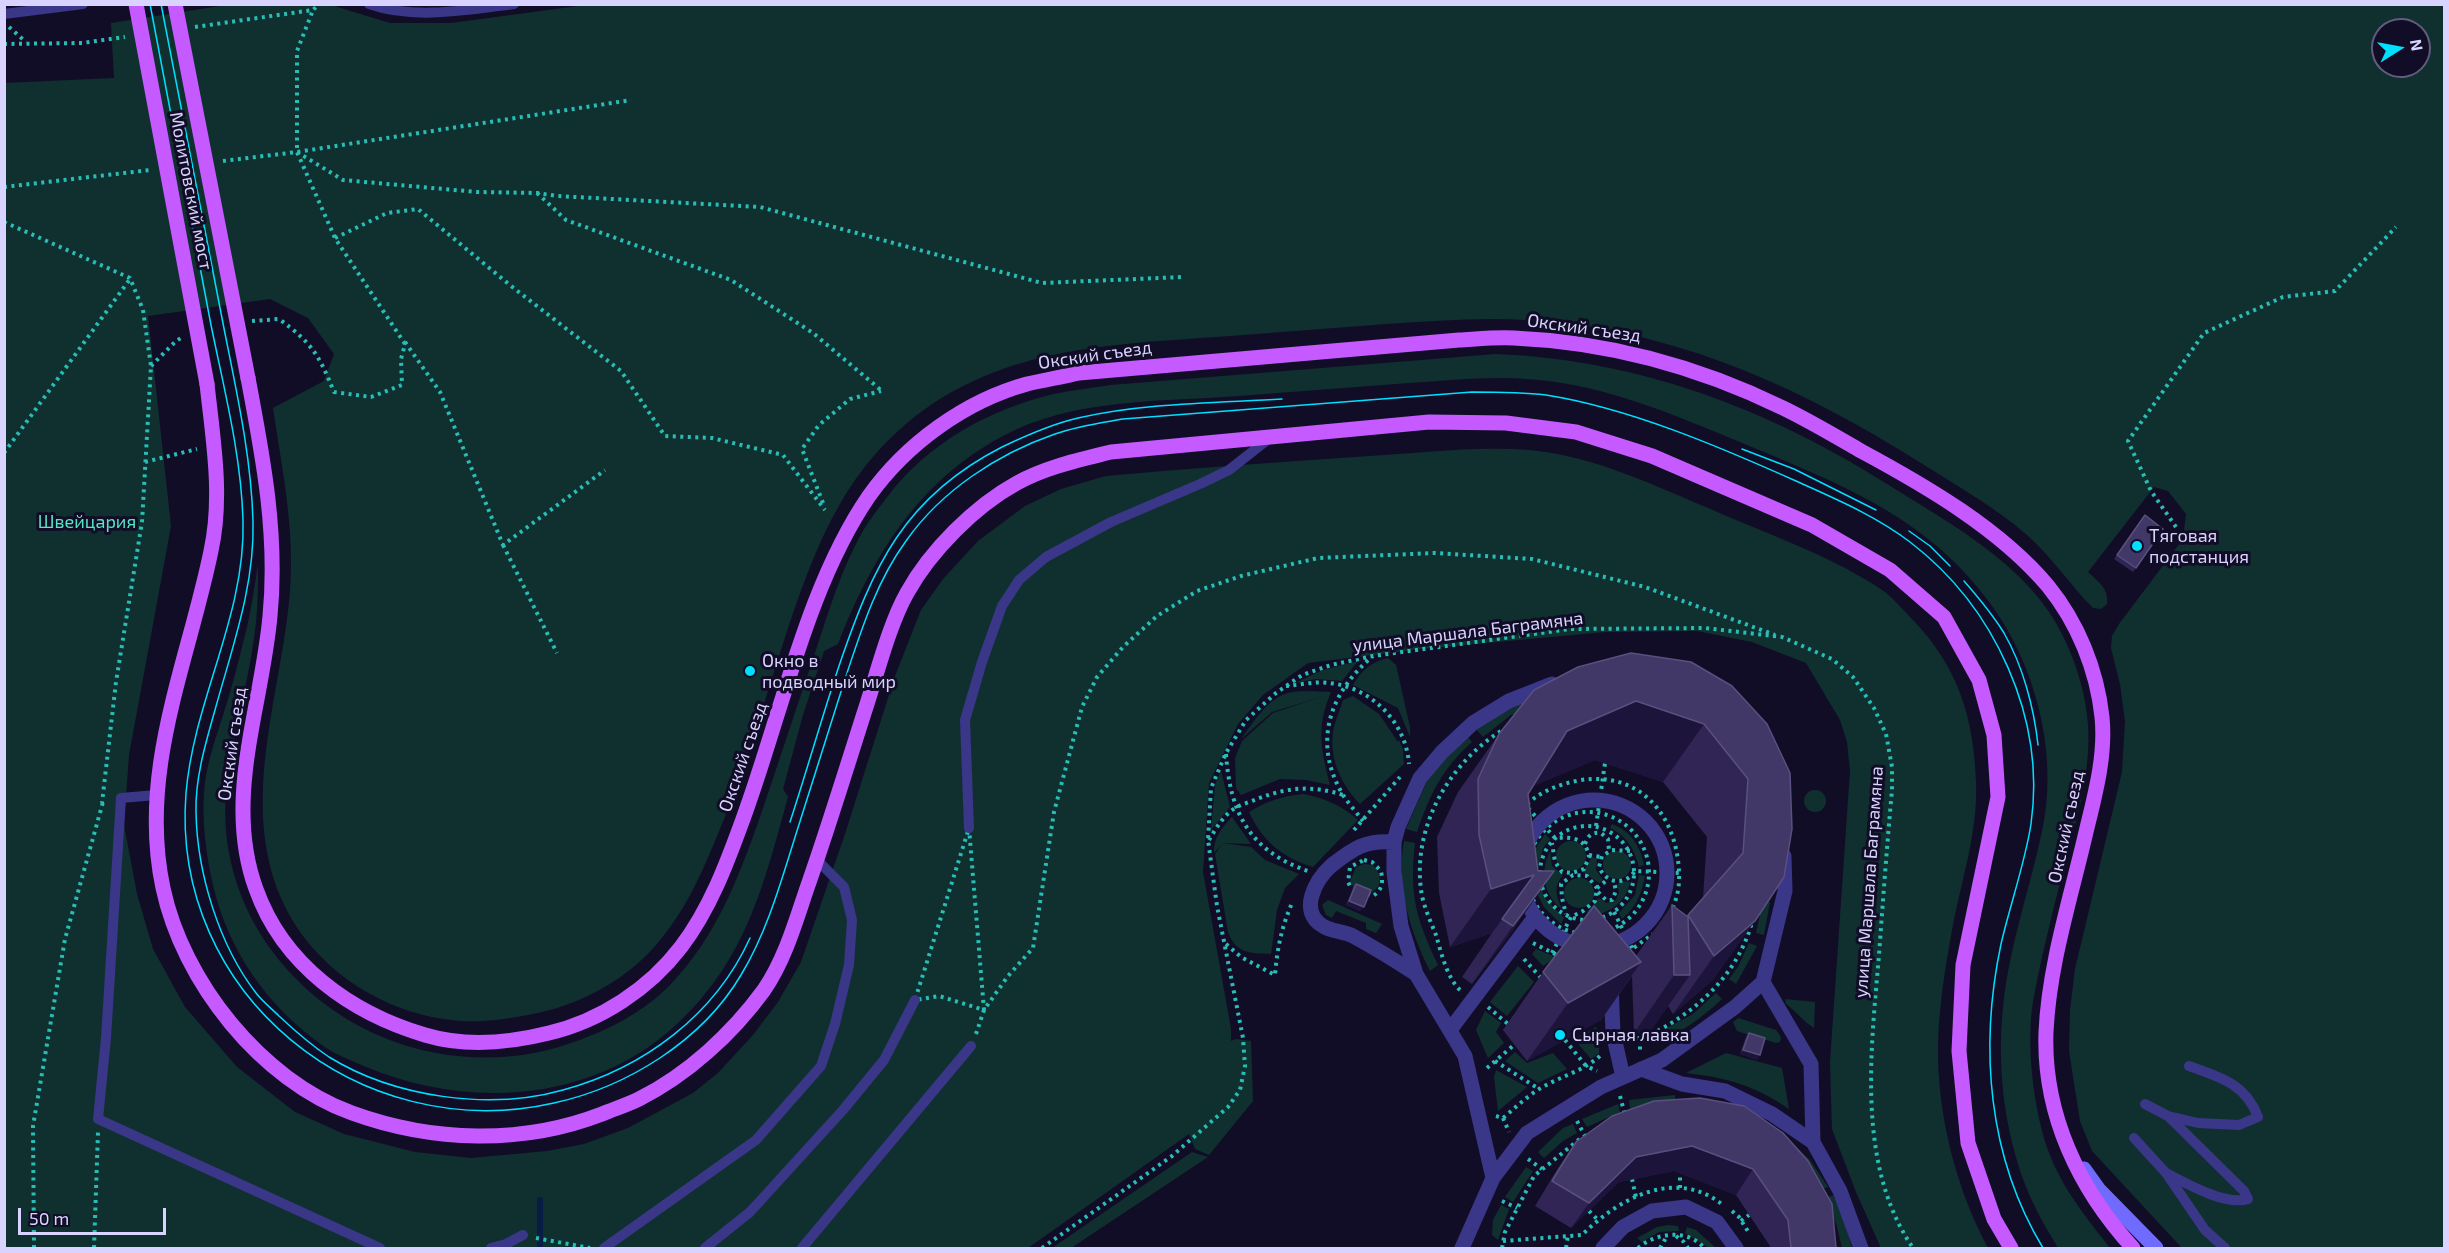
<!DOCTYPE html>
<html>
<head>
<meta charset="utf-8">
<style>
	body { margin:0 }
	#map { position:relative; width:2449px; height:1253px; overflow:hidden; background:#120d26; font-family:"Exo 2",sans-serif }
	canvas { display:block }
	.frame { position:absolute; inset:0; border:6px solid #d8d3ff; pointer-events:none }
	.north { position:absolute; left:2371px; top:18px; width:60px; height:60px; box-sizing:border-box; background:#120d26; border:2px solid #615c7d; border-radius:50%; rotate:79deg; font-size:16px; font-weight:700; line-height:24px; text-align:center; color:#d8d3ff }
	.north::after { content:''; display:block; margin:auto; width:21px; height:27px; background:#00e0fe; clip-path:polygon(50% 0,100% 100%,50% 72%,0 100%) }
	.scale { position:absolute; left:18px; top:1208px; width:148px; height:27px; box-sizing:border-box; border:3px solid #d8d3ff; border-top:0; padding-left:8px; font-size:18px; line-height:21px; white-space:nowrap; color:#d8d3ff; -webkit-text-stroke:4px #120d26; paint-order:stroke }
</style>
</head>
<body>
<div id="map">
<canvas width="2449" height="1253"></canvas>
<div class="frame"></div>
<div class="north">N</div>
<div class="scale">50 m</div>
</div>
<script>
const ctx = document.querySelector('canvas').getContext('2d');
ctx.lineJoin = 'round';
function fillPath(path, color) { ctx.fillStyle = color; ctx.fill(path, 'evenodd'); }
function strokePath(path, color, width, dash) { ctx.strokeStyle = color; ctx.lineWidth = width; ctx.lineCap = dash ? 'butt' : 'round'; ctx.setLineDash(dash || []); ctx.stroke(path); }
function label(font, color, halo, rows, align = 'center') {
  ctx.font = font + ' "Exo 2",sans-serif'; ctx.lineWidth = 6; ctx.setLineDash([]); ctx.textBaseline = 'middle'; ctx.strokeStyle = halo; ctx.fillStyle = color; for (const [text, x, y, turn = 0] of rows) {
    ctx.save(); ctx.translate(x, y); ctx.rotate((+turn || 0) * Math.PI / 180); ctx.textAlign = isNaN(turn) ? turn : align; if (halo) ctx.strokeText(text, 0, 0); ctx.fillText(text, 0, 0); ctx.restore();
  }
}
const green = new Path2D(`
	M233 4 331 5 390 23H451L593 4 2444 5V1248H2182L2092 1151 2080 1121 2069 1051 2070 1010 2075 969 2122 772 2125 721 2120 684 2111 648 2112 636 2119 624 2183 539 2186 514 2168 491 2154 487 2088 572C2098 582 2109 588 2107 604L2101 609 2093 608C2070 585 2052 557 2027 535 1995 507 1957 486 1921 463 1799 386 1673 329 1527 320 1480 317 1433 321 1386 324 1334 328 1282 332 1230 336 1110 345 993 345 898 431 833 489 806 573 780 653 760 716 741 780 715 841 701 875 685 910 661 939 628 980 579 1006 528 1015 500 1020 473 1024 444 1019 375 1009 309 963 281 898 239 799 282 693 290 591 295 529 282 469 273 408L324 381 334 354 308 318 270 299 148 316 171 526 129 755 124 825 137 894 153 949 185 1007 237 1067 295 1112 344 1134 415 1152 471 1158 547 1151 584 1144 628 1128 693 1093 718 1073 753 1035 778 1002 801 962 845 834 895 676 921 610 943 579 978 541 1025 506 1061 489 1106 476C1194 468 1282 462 1370 456 1423 453 1475 446 1529 450 1595 456 1655 486 1715 511 1772 536 1834 557 1885 592 1895 600 1903 610 1912 619 1958 667 1974 717 1976 783 1978 831 1962 878 1953 925 1945 967 1937 1017 1938 1060 1940 1125 1958 1192 1988 1248H1881L1856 1192 1832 1129 1830 1062 1850 771 1847 742 1840 720 1806 663 1752 642 1697 631 1605 632 1421 649 1308 663 1263 695 1238 724 1209 783 1203 872 1231 1029V1041L1236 1039 1251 1041 1253 1101 1209 1155 1195 1149 1189 1134 1028 1248H5L4 83 114 78 111 23ZM2383 30H2419V66H2383Z
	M1496 354C1639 360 1766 408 1887 484 1944 520 2010 555 2049 612 2069 642 2083 680 2087 715 2093 762 2079 811 2067 856 2055 902 2043 949 2034 996 2026 1037 2032 1091 2042 1131 2054 1178 2081 1211 2110 1248H2058C2050 1234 2041 1220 2034 1205 2006 1146 1996 1072 2003 1008 2009 944 2032 884 2044 821 2057 747 2034 663 1990 603 1926 515 1835 482 1740 442 1674 415 1610 387 1539 380 1496 375 1452 380 1409 383 1352 387 1295 392 1238 396 1159 402 1074 398 1003 436 918 481 872 557 838 644L824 651 803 715 783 789 788 797C764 884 746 960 677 1024 593 1103 466 1110 364 1066 350 1060 334 1054 322 1045 267 1006 228 950 213 885 206 855 202 822 204 792 206 764 216 738 224 712 232 688 238 663 244 639 251 614 254 589 258 564 258 589 258 613 254 638 247 690 231 741 226 793 217 902 287 999 387 1039 442 1061 508 1064 565 1045 605 1032 642 1014 671 984 716 937 739 877 760 817 777 767 793 718 810 668 824 627 836 583 856 544 864 527 877 510 888 496 928 443 990 409 1054 394 1073 390 1092 388 1111 385Z
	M1388 658 1396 665 1410 727V737L1398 708 1353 685C1361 671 1372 661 1388 658Z
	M1358 661 1342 681 1316 679 1295 683 1323 670Z
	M1331 692C1316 727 1321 749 1330 785L1306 780 1280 779 1241 795 1236 788 1235 758 1242 741 1273 713 1321 697 1272 712 1241 739C1252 724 1268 698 1288 693 1301 690 1317 692 1331 692Z
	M1353 696 1379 714 1398 742 1399 740 1403 749 1404 764 1360 804C1342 786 1329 759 1333 732 1335 721 1340 710 1343 700Z
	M1523 702 1532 708 1511 715 1483 737 1476 729Z
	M1465 734 1472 742C1442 769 1430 794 1417 832L1406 829 1428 779Z
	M1221 771 1230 807 1211 830 1215 785Z
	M1804 801a11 11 0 1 1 22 0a11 11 0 1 1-22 0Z
	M1304 794C1326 799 1341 805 1358 820L1313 867C1282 857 1263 842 1249 812 1267 801 1282 796 1304 794Z
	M1232 817 1251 844 1222 843 1251 847 1265 860 1299 874 1285 888 1277 910 1271 954C1250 953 1236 954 1228 932L1215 854 1222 844 1214 853C1213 839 1222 827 1232 817Z
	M1612 824C1631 831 1640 846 1644 865L1639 867C1634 849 1627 836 1610 828Z
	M1545 834 1550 839 1543 848 1537 872C1529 855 1536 848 1545 834Z
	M1556 856a15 15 0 1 1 30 0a15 15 0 1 1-30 0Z
	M1404 841 1415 843C1409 896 1416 918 1438 965L1430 971C1410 931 1396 886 1404 841Z
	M1603 865a14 14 0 1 1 28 0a14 14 0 1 1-28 0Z
	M1550 851 1552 866 1563 875C1553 887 1556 895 1562 909 1543 895 1540 871 1550 851Z
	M1592 857 1597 859 1596 870 1603 880 1599 883 1583 872Z
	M1364 864 1373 865C1382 875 1383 886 1370 894L1354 887 1350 882 1356 867Z
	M1639 875 1645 876C1641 895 1637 906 1622 919L1619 913 1635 895Z
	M1564 893a15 15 0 1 1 30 0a15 15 0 1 1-30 0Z
	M1621 881 1630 882C1626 903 1609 913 1589 917L1587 912 1599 898 1606 903 1616 900 1619 892 1617 885Z
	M1533 886 1540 887 1545 898 1564 918 1561 924 1544 907Z
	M1328 900 1382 924 1376 933 1366 929V923L1336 911 1332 918 1326 915 1322 905Z
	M1763 901 1770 902 1764 935 1756 933Z
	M1749 943 1757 946 1736 984 1729 979 1738 967Z
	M1536 949 1573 964 1552 960 1543 966 1532 954Z
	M1518 966 1534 982 1507 1016 1490 1002Z
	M1716 993 1722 999C1702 1018 1681 1032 1657 1044L1654 1035 1693 1014Z
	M1785 999 1815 1002 1814 1028C1803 1021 1797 1012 1786 1004Z
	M1485 1011 1501 1023 1496 1032 1504 1043 1488 1058 1476 1030Z
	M1738 1018 1776 1030 1781 1037 1780 1042 1776 1043 1737 1031 1733 1022Z
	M1596 1027 1600 1033 1599 1053 1591 1059 1574 1039Z
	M1515 1052 1527 1063 1553 1053 1567 1069 1538 1083 1505 1061Z
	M1726 1053 1782 1068 1789 1109C1754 1085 1728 1078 1686 1073Z
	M1496 1070 1527 1087 1498 1111 1494 1077Z
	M1675 1095V1104L1630 1109 1629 1100Z
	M1618 1104 1620 1112 1587 1127 1582 1119Z
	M1573 1124 1577 1133 1563 1141 1544 1158 1538 1152 1563 1128Z
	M1788 1139 1810 1160 1828 1187 1819 1190 1782 1145Z
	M1192 1152 1208 1157 1071 1248H1052Z
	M1526 1167 1533 1171 1513 1202 1505 1197Z
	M1833 1195 1845 1221 1852 1248H1842L1836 1223 1825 1199Z
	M1501 1205 1509 1209 1498 1240 1492 1235 1493 1220Z
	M1668 1225 1678 1226 1679 1231 1659 1232 1642 1242 1637 1238 1657 1227Z
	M1687 1227 1696 1230 1716 1248H1709L1685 1233Z`);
const stream = new Path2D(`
	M540 1248V1200`);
const path = new Path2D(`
	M9 27 26 42
	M195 27 313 10 319 4
	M4 44 82 43 125 37
	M297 152 343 180 477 192 537 193 557 196 760 207 1042 283 1183 277
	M223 161 297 152 631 100
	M4 187 150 170
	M537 193 566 220 731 280 813 333 882 391
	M4 222 130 278 143 310 151 366 142 522 116 682 102 803
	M335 238 387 213 418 209 511 286 621 371 665 436 712 438 783 455 825 510
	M252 321 279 319C312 343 319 355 334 392L371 397 402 385 401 359 405 344 335 238 297 152V51L313 10
	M405 342 440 392 503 545 605 470
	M151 366 176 341 181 338
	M4 453 130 279
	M145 462 197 449
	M823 503 802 449 819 425 850 399 881 391
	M2176 527 2151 491 2128 441 2204 333 2283 297 2335 291 2396 227
	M503 545 557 653
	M1286 686C1300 685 1315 681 1329 683 1371 687 1406 722 1409 764
	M1226 754C1230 812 1249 851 1308 871
	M1527 804C1543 790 1560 784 1581 780 1635 772 1671 808 1678 860 1680 878 1680 892 1672 909
	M1528 808 1555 838C1571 837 1586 837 1589 857L1584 869 1572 873 1562 872 1555 862 1552 843
	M1527 873a61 61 0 1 1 122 0a61 61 0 1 1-122 0Z
	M1363 821C1357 813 1349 804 1343 795 1312 743 1329 693 1373 656
	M1540 873a47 47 0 1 1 94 0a47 47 0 1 1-94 0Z
	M1596 826 1605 763
	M969 828 984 1010 939 996 915 1000Z
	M1354 830 1400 777
	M1209 840C1216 828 1224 815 1235 808 1242 804 1250 802 1257 799 1288 787 1312 785 1343 795
	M1585 844C1588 836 1591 832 1601 833L1608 839 1609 851
	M1630 851 1612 850 1602 856 1599 867C1606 884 1625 886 1635 871L1679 873
	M1589 855 1601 857
	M1364 860 1372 862 1381 871C1383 882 1383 889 1373 896L1350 886 1348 882 1350 867Z
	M1597 888 1607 880
	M1598 892 1606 900H1612L1616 891 1614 882
	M1614 912 1633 950
	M1533 943 1559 956
	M1226 944 1241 957 1275 975C1277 949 1282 925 1293 901
	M1628 952 1653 934
	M1552 953 1571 917 1583 911 1595 901 1597 888 1587 876 1573 875 1561 884 1562 898 1566 914
	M1524 959 1542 979
	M1460 990C1447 978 1441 952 1436 935 1431 923 1425 909 1422 896 1410 829 1449 761 1506 728
	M1488 1007 1508 1024
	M976 1034 984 1010 1008 976 1033 948 1054 812 1082 707 1097 677 1123 647 1157 616 1197 591 1241 576 1318 558 1435 553 1532 559 1645 587 1775 635
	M1629 1039C1644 1039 1656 1032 1668 1025 1707 1002 1740 967 1752 922
	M1640 1039V1053
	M1565 1040 1586 1066 1597 1071
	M1495 1061 1539 1089
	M1487 1068 1514 1045
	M1620 1096 1625 1115
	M1496 1116 1503 1118C1514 1109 1524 1099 1536 1091 1557 1077 1583 1072 1601 1055
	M1503 1118 1509 1132
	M1577 1121 1585 1136
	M1528 1159 1542 1169
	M1632 1179 1636 1197
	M1680 1188V1173
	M1502 1201 1517 1208
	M1589 1211 1598 1220
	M1732 1211 1739 1217 1749 1233
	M1741 1221 1749 1215
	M1676 1236 1684 1242 1688 1248
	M536 1238 590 1248
	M1503 1241 1582 1235C1619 1198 1676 1167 1723 1205
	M34 1248 33 1126 65 939 103 802
	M94 1248 98 1132
	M1042 1248 1172 1156 1228 1107 1240 1090 1245 1066 1243 1038 1217 906 1208 840 1211 788 1226 753 1246 720 1276 693 1302 675 1331 665 1373 656 1570 629 1705 628 1782 637 1832 659 1853 677 1874 708 1886 734 1892 767V790C1887 845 1883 900 1879 955 1871 1050 1856 1165 1913 1248
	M1502 1248 1505 1232 1534 1176 1581 1138 1589 1134
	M1566 1248 1568 1235
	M1638 1248C1655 1233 1688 1228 1704 1248
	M1660 1248 1667 1236`);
const service = new Path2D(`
	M369 4C414 20 467 10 514 4
	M4 14 83 4
	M156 795 121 798 106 1038 98 1119 380 1248
	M969 828 965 720 982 662 1002 606 1019 580 1046 557 1111 522 1200 484 1229 470 1271 437
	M2189 1066C2220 1077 2246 1084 2258 1117L2239 1125 2198 1123 2168 1116 2244 1191 2248 1199C2226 1206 2187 1184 2166 1173L2205 1230 2225 1248
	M2145 1104 2168 1116
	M2134 1138 2166 1173
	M491 1248 506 1244 523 1235
	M604 1248 756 1140 821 1066 835 1024 849 965 852 920 844 887 817 860
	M705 1248 750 1212 843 1110 884 1060 915 1000
	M802 1248 971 1046`);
const minor = new Path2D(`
	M1521 873a73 73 0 1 1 146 0a73 73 0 1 1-146 0Z
	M1394 842C1365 840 1354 848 1332 865 1315 880 1298 912 1323 926 1332 932 1344 931 1353 936 1375 948 1396 961 1416 974
	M1763 982 1811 1064 1813 1142 1840 1191 1861 1248
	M1611 983 1613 1033 1623 1077
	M1450 1030 1535 917
	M1641 1069 1682 1084 1725 1091 1772 1114 1813 1142
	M1493 1178 1465 1056 1416 974 1401 926 1394 872V842L1398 827 1420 778 1442 752 1473 723 1509 701 1552 684
	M1462 1248 1493 1178 1527 1133 1601 1087 1662 1060 1735 1007 1763 982 1785 891 1784 856
	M1603 1248 1623 1227 1652 1211 1686 1207 1717 1222 1736 1248`);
const secondary = new Path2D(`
	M2084 1169 2099 1190 2156 1248`);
const primary = new Path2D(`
	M248 378C263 457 278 535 270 616 262 707 223 799 256 889 283 965 351 1013 425 1035 465 1047 509 1043 549 1033 600 1021 649 989 681 947 710 909 727 863 743 819 781 716 807 586 869 496 906 444 965 401 1027 384 1044 380 1062 377 1079 373L1459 340C1477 339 1496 337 1514 338 1607 342 1699 367 1783 408 1810 421 1835 436 1861 451 1926 486 2000 529 2048 586 2078 623 2097 670 2102 717 2106 755 2095 795 2086 832 2071 897 2049 965 2046 1032 2043 1114 2079 1189 2133 1248
	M207 384C213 440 223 496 211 551 188 663 138 771 163 888 183 982 261 1080 352 1113 432 1142 522 1145 602 1114 614 1109 627 1105 639 1099 687 1075 732 1034 764 990 784 961 795 924 806 891 828 829 847 766 867 704 878 670 890 623 907 593 930 551 975 506 1017 483 1046 467 1079 460 1111 452L1429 422 1506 423 1576 432 1652 456 1812 525 1890 570 1944 617 1979 680 1994 735 1998 797 1963 965 1959 1051 1968 1143 1994 1219 2011 1248`);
const tram = new Path2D(`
	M150 4C170 111 191 218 211 325 224 389 241 454 243 520 246 615 194 699 186 793 170 994 359 1147 554 1103 627 1087 702 1041 741 975 767 932 781 882 796 834 812 782 829 731 845 679 861 631 876 582 906 541 941 491 997 454 1055 434 1077 426 1100 423 1123 419L1472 392C1497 392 1521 392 1546 395 1629 408 1720 447 1796 481 1836 499 1876 516 1910 542 1995 607 2046 718 2031 824 2025 863 2010 905 2001 944 1979 1048 1988 1157 2043 1248
	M161 4C181 107 201 210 221 313 234 381 251 451 253 521 255 585 232 648 215 710 206 742 195 778 196 812 197 873 219 945 256 993 263 1002 272 1009 279 1016 295 1031 311 1045 329 1057 394 1097 489 1111 563 1090 644 1068 715 1015 750 938
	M1742 449 1794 469 1876 510
	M1909 531 1930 546 1950 566
	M1964 581C1978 597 1993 615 2004 633 2023 666 2034 708 2038 745
	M790 822C807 770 822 717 839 666 873 566 904 497 1002 447 1027 435 1052 424 1078 418 1145 403 1214 403 1282 399`);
const primaryBridge = new Path2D(`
	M136 4 207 384
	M175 4 248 378`);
const wall = new Path2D(`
	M2145 515 2163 529 2133 572 2114 559Z
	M1631 653 1790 773 1714 979 1673 1014 1668 1006 1649 1033H1634L1632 976 1601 1020 1527 1061 1503 1030 1543 972 1636 956 1672 905 1687 917 1703 898 1707 837 1663 782 1595 760 1533 786 1528 794 1514 929 1472 984 1462 977 1492 933 1450 947 1439 893 1437 837 1458 792 1499 734Z
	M1356 884 1360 911 1346 905 1353 888Z
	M1749 1033 1760 1055 1757 1060 1740 1054 1746 1037Z
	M1700 1098 1836 1248H1770V1246L1736 1195 1674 1171 1619 1182 1571 1228 1535 1206 1558 1168 1576 1142Z`);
const shadedWall = new Path2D(`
	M1636 701 1704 724 1663 782 1595 760 1526 789 1567 731Z
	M1554 871 1514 929 1472 984 1513 926Z
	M1534 875 1492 933 1450 947 1491 889Z
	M1349 901 1364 907 1360 911 1346 905Z
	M1755 921 1714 979 1673 1014 1714 956Z
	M1641 962 1601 1020 1527 1061 1568 1003Z
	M1674 975H1690L1649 1033H1634Z
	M1743 1050 1760 1055 1757 1060 1740 1054Z
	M1692 1146 1753 1169 1736 1195 1674 1171 1619 1182 1571 1228 1589 1203 1636 1157Z`);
const building = new Path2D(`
	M2145 515 2163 529 2136 568 2117 555Z
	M1631 653 1691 662 1732 686 1767 724 1790 773 1792 829 1784 877 1755 921 1714 956 1688 915 1743 853 1748 779 1704 724 1636 701 1567 731 1528 794 1538 871H1554L1513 926 1502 919 1534 875 1491 889 1479 835 1478 779 1499 734 1534 690 1578 667Z
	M1356 884 1371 890 1364 907 1349 901Z
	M1672 905 1688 917 1690 975H1674Z
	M1594 906 1641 962 1568 1003 1543 972Z
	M1749 1033 1765 1038 1760 1055 1743 1050Z
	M1700 1098 1744 1106 1783 1133 1808 1161 1832 1204 1836 1248H1791L1788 1220 1753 1169 1692 1146 1636 1157 1589 1203 1552 1181 1576 1142 1612 1116 1654 1101Z`);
const markers = [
	[2137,546,6,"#00e0fe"],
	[750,671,6,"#00e0fe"],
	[1560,1035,6,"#00e0fe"]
];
const streetNames = [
	["Молитовский мост",191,191,79],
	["Окский съезд",1584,328,8],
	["Окский съезд",1095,355,-8],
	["улица Маршала Баграмяна",1468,632,-7],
	["Окский съезд",232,744,-82],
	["Окский съезд",743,757,-71],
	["Окский съезд",2066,827,-78],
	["улица Маршала Баграмяна",1869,882,-86]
];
const parkNames = [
	["Швейцария",87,522]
];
const poiNames = [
	["Тяговая",2149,536],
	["подстанция",2149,557],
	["Окно в",762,661],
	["подводный мир",762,682],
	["Сырная лавка",1572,1035]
];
fillPath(green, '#103030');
strokePath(stream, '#071d46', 6);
strokePath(path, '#28beb7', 4, [3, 4.5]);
strokePath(service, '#3a3688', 10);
strokePath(minor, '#3a3688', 15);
strokePath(secondary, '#706aff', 15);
strokePath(primary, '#c45aff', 15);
strokePath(tram, '#00e0fe', 1.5);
strokePath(primaryBridge, '#c45aff', 15);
fillPath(wall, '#302555');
fillPath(shadedWall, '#1c143a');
fillPath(building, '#423867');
strokePath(building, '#59507f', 1.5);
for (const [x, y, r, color] of markers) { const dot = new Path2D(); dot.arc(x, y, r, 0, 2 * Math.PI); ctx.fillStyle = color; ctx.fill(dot); strokePath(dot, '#120d26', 2); }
label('18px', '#d8d3ff', '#120d26', streetNames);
label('18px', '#57e6c5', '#120d26', parkNames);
label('18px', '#d8d3ff', '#120d26', poiNames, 'left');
</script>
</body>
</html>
